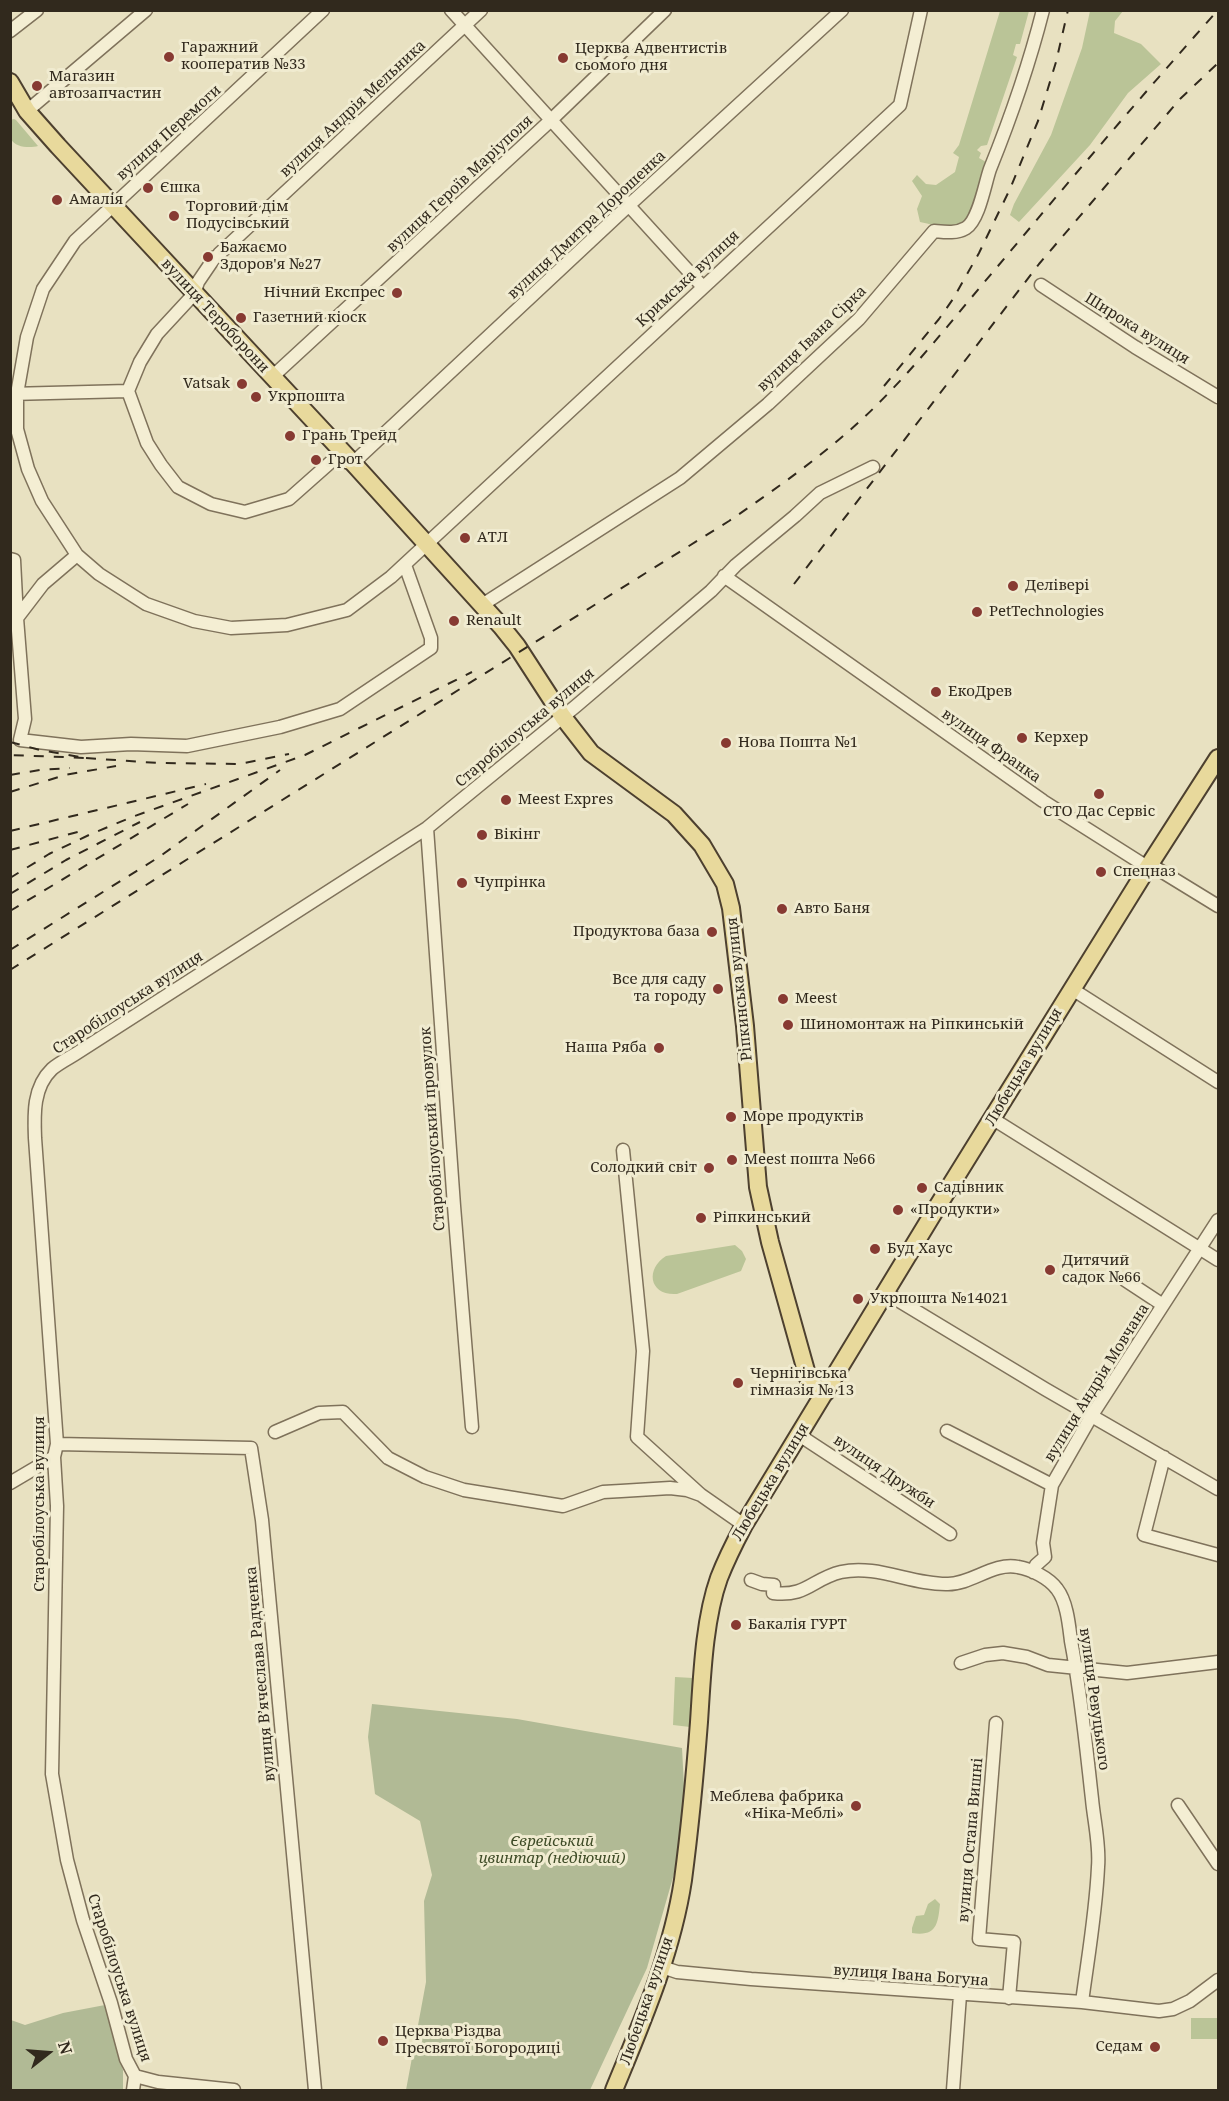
<!DOCTYPE html>
<html>
<head>
<meta charset="utf-8">
<style>
	body { margin:0 }
	#map { position:relative; width:1229px; height:2101px; overflow:hidden; background:#e8e1c1; font-family:"Noto Serif",serif }
	canvas { display:block }
	.frame { position:absolute; inset:0; border:12px solid #31291d; pointer-events:none }
	.north { position:absolute; left:18px; top:2023px; width:60px; height:60px; -webkit-text-stroke:4px #f0ebd0; paint-order:stroke; rotate:73deg; font-size:16px; font-weight:700; line-height:24px; text-align:center; color:#31291d }
	.north::after { content:''; display:block; margin:auto; width:21px; height:27px; background:#31291d; clip-path:polygon(50% 0,100% 100%,50% 72%,0 100%) }
</style>
</head>
<body>
<div id="map">
<canvas width="1229" height="2101"></canvas>
<div class="frame"></div>
<div class="north">N</div>
</div>
<script>
const ctx = document.querySelector('canvas').getContext('2d');
ctx.lineJoin = 'round';
function fillPath(path, color) { ctx.fillStyle = color; ctx.fill(path, 'evenodd'); }
function strokePath(path, color, width, dash) { ctx.strokeStyle = color; ctx.lineWidth = width; ctx.lineCap = dash ? 'butt' : 'round'; ctx.setLineDash(dash || []); ctx.stroke(path); }
function label(font, color, halo, rows, align = 'center') {
  ctx.font = font + ' "Noto Serif",serif'; ctx.lineWidth = 6; ctx.setLineDash([]); ctx.textBaseline = 'middle'; ctx.strokeStyle = halo; ctx.fillStyle = color; for (const [text, x, y, turn = 0] of rows) {
    ctx.save(); ctx.translate(x, y); ctx.rotate((+turn || 0) * Math.PI / 180); ctx.textAlign = isNaN(turn) ? turn : align; if (halo) ctx.strokeText(text, 0, 0); ctx.fillText(text, 0, 0); ctx.restore();
  }
}
const green = new Path2D(`
	M1000 11H1029L1020 44H1016L1013 55 1017 57 987 145 981 146 977 150 981 153 979 158 986 162C981 179 976 226 953 227 943 228 930 224 920 222L917 209 922 196 912 181 917 175 926 184 936 185 955 172 959 157 953 153 959 145Z
	M1090 11H1123L1115 21 1114 33 1141 44 1161 64 1128 93 1090 145 1019 222 1010 215 1014 204 1051 135 1082 48Z
	M14 119 16 120 38 146C31 148 15 148 11 139 9 135 10 125 10 120Z
	M735 1245 742 1251 746 1259 741 1271 677 1294C649 1296 645 1269 666 1256Z
	M675 1677 693 1678 690 1727 673 1725Z
	M935 1899 940 1904C938 1923 937 1937 912 1933V1928L916 1916 924 1915 928 1904Z
	M1191 2018H1218V2039H1191Z`);
const cemetery = new Path2D(`
	M372 1704 517 1719 682 1748 685 1805 682 1838 674 1874 647 1968 590 2090H406L426 1982 424 1901 432 1875 420 1821 375 1794 368 1737Z
	M105 2005 123 2070V2090H11V2020L25 2025 63 2013Z`);
const minor = new Path2D(`
	M323 10 75 241 43 289 27 337 17 394V429L28 469 42 501 77 555 99 574 146 604 194 621 231 628 287 625 347 610 391 577 900 105 921 10
	M451 10 702 286
	M10 31 37 10
	M27 111 146 10
	M219 254 481 10
	M215 257 198 282 194 294 157 334 140 362 128 391 147 443 161 465 178 487 211 504 245 512 289 499 333 460 353 463 628 206 842 10
	M1041 285 1135 347 1218 397
	M272 377 550 121 665 10
	M10 394 128 391
	M77 555 43 584 17 618 25 719 20 740 81 747 131 744 187 746 280 727 340 709 431 648V638L405 565
	M10 559 14 560 17 618
	M724 576 1043 801 1141 863 1148 867 1156 868 1218 906
	M482 605 680 478 768 404 859 319 934 231C944 232 956 234 966 228 979 220 985 183 990 169 1011 117 1029 65 1043 10
	M427 828 454 1206 472 1427
	M1072 989 1218 1082
	M993 1119 1218 1260
	M623 1150 643 1351 637 1437 701 1495 744 1525
	M1125 1280 1163 1305
	M886 1293 1045 1389 1218 1489
	M947 1431 1052 1485
	M275 1432 319 1413 343 1412 388 1458 425 1477 464 1490 563 1506 603 1492 621 1491 670 1488 687 1490 701 1495
	M799 1435 950 1534
	M57 1444 251 1448 262 1520 315 2090
	M1164 1457 1144 1535 1218 1555
	M10 1483 54 1457
	M1033 1572 1036 1565 1045 1557 1043 1543 1052 1485 1092 1415 1218 1220
	M751 1580 762 1584 774 1585 773 1593C807 1597 812 1579 841 1572 877 1564 912 1585 948 1584 972 1584 993 1562 1018 1567 1031 1569 1049 1578 1057 1589 1067 1602 1069 1625 1071 1641 1081 1693 1086 1746 1092 1799 1094 1821 1100 1845 1098 1867 1096 1912 1088 1957 1082 2002
	M961 1663 985 1655 1003 1653 1027 1657 1048 1665 1127 1673 1218 1662
	M996 1723 979 1939 1014 1942 1009 1998
	M1178 1805 1218 1864
	M662 1967 677 1972 751 1979 1082 2002 1159 2011 1173 2009 1190 2001 1218 1980
	M135 2076 158 2082 234 2090
	M133 2090 135 2076 126 2059 111 2003 83 1920 67 1860 52 1774 57 1506 54 1457 57 1444 35 1138C34 1114 33 1087 52 1069 59 1063 69 1058 77 1053L427 828 576 706 711 591 736 565 795 516 820 493 873 467
	M953 2090 960 1995`);
const major = new Path2D(`
	M10 82 27 111 58 146 353 463 501 626 517 646 563 717 591 753 674 814 702 845 725 884 731 908 745 1026 758 1187 770 1242 808 1378 811 1384 825 1393
	M614 2090C642 2022 672 1953 683 1880 690 1827 695 1774 699 1722 702 1677 704 1620 719 1578 726 1560 735 1542 744 1525L939 1204 1148 867 1218 758`);
const rail = new Path2D(`
	M884 386 939 319 953 299 979 253 1010 189 1038 121 1056 62 1068 10
	M794 584 1039 264 1180 99 1218 63
	M10 742 40 750 86 758 10 755
	M86 758 158 763 239 764 289 754
	M10 775 40 770 70 768
	M10 792 65 775 116 766
	M10 831 206 784
	M10 850 85 830
	M10 878 49 854 91 834 132 817 305 755 472 672
	M10 894 66 860 140 822
	M10 911 188 804
	M10 950 159 857 280 770
	M10 970 729 521C770 493 811 464 849 431 905 382 950 322 998 266 1070 180 1143 94 1218 10`);
const markers = [
	[169,57,6,"#873a32"],
	[563,58,6,"#873a32"],
	[37,86,6,"#873a32"],
	[148,188,6,"#873a32"],
	[57,200,6,"#873a32"],
	[174,216,6,"#873a32"],
	[208,257,6,"#873a32"],
	[397,293,6,"#873a32"],
	[241,318,6,"#873a32"],
	[242,384,6,"#873a32"],
	[256,397,6,"#873a32"],
	[290,436,6,"#873a32"],
	[316,460,6,"#873a32"],
	[465,538,6,"#873a32"],
	[1013,586,6,"#873a32"],
	[977,612,6,"#873a32"],
	[454,621,6,"#873a32"],
	[936,692,6,"#873a32"],
	[1022,738,6,"#873a32"],
	[726,743,6,"#873a32"],
	[1099,794,6,"#873a32"],
	[506,800,6,"#873a32"],
	[482,835,6,"#873a32"],
	[1101,872,6,"#873a32"],
	[462,883,6,"#873a32"],
	[782,909,6,"#873a32"],
	[712,932,6,"#873a32"],
	[718,989,6,"#873a32"],
	[783,999,6,"#873a32"],
	[788,1025,6,"#873a32"],
	[659,1048,6,"#873a32"],
	[731,1117,6,"#873a32"],
	[732,1160,6,"#873a32"],
	[709,1168,6,"#873a32"],
	[922,1188,6,"#873a32"],
	[898,1210,6,"#873a32"],
	[701,1218,6,"#873a32"],
	[875,1249,6,"#873a32"],
	[1050,1270,6,"#873a32"],
	[858,1299,6,"#873a32"],
	[738,1383,6,"#873a32"],
	[736,1625,6,"#873a32"],
	[856,1806,6,"#873a32"],
	[383,2041,6,"#873a32"],
	[1155,2047,6,"#873a32"]
];
const poiNames = [
	["Гаражний",181,48],
	["кооператив №33",181,65],
	["Церква Адвентистів",575,49],
	["сьомого дня",575,66],
	["Магазин",49,77],
	["автозапчастин",49,94],
	["Єшка",160,188],
	["Амалія",69,200],
	["Торговий дім",186,207],
	["Подусівський",186,224],
	["Бажаємо",220,248],
	["Здоров'я №27",220,265],
	["Нічний Експрес",385,293,"right"],
	["Газетний кіоск",253,318],
	["Vatsak",230,384,"right"],
	["Укрпошта",268,397],
	["Грань Трейд",302,436],
	["Грот",328,460],
	["АТЛ",477,538],
	["Делівері",1025,586],
	["PetTechnologies",989,612],
	["Renault",466,621],
	["ЕкоДрев",948,692],
	["Керхер",1034,738],
	["Нова Пошта №1",738,743],
	["Meest Expres",518,800],
	["СТО Дас Сервіс",1099,812,"center"],
	["Вікінг",494,835],
	["Спецназ",1113,872],
	["Чупрінка",474,883],
	["Авто Баня",794,909],
	["Продуктова база",700,932,"right"],
	["Все для саду",706,980,"right"],
	["та городу",706,997,"right"],
	["Meest",795,999],
	["Шиномонтаж на Ріпкинській",800,1025],
	["Наша Ряба",647,1048,"right"],
	["Море продуктів",743,1117],
	["Meest пошта №66",744,1160],
	["Солодкий світ",697,1168,"right"],
	["Садівник",934,1188],
	["«Продукти»",910,1210],
	["Ріпкинський",713,1218],
	["Буд Хаус",887,1249],
	["Дитячий",1062,1261],
	["садок №66",1062,1278],
	["Укрпошта №14021",870,1299],
	["Чернігівська",750,1374],
	["гімназія № 13",750,1391],
	["Бакалія ГУРТ",748,1625],
	["Меблева фабрика",844,1797,"right"],
	["«Ніка-Меблі»",844,1814,"right"],
	["Церква Різдва",395,2032],
	["Пресвятої Богородиці",395,2049],
	["Седам",1143,2047,"right"]
];
const streetNames = [
	["вулиця Андрія Мельника",353,109,-43],
	["вулиця Перемоги",169,133,-42],
	["вулиця Героїв Маріуполя",460,184,-43],
	["вулиця Дмитра Дорошенка",587,225,-43],
	["Кримська вулиця",688,279,-43],
	["вулиця Тероборони",215,316,47],
	["Широка вулиця",1137,329,32],
	["вулиця Івана Сірка",812,339,-44],
	["Старобілоуська вулиця",525,728,-40],
	["вулиця Франка",991,746,35],
	["Ріпкинська вулиця",740,989,-96],
	["Старобілоуська вулиця",128,1003,-33],
	["Любецька вулиця",1024,1067,-59],
	["Старобілоуський провулок",433,1129,-94],
	["вулиця Андрія Мовчана",1097,1383,-58],
	["вулиця Дружби",884,1472,34],
	["Любецька вулиця",771,1482,-59],
	["Старобілоуська вулиця",40,1504,-90],
	["вулиця Вʼячеслава Радченка",261,1674,-95],
	["вулиця Ревуцького",1094,1699,82],
	["вулиця Остапа Вишні",971,1840,-85],
	["вулиця Івана Богуна",911,1976,4],
	["Старобілоуська вулиця",119,1978,72],
	["Любецька вулиця",647,2001,-71]
];
const parkNames = [
	["Єврейський",552,1842],
	["цвинтар (недіючий)",552,1859]
];
fillPath(green, '#bac497');
fillPath(cemetery, '#b1ba95');
strokePath(minor, '#7f725b', 15);
strokePath(major, '#4d402f', 20);
strokePath(minor, '#f4eed3', 12);
strokePath(major, '#e8d99c', 16);
strokePath(rail, '#31291d', 2, [10, 10]);
for (const [x, y, r, color] of markers) { const dot = new Path2D(); dot.arc(x, y, r, 0, 2 * Math.PI); ctx.fillStyle = color; ctx.fill(dot); strokePath(dot, '#f0ebd0', 2); }
label('15px', '#31291d', '#f0ebd0', poiNames, 'left');
label('15px', '#31291d', '#f0ebd0', streetNames);
label('italic 15px', '#3e4b26', '#f0ebd0', parkNames);
</script>
</body>
</html>
